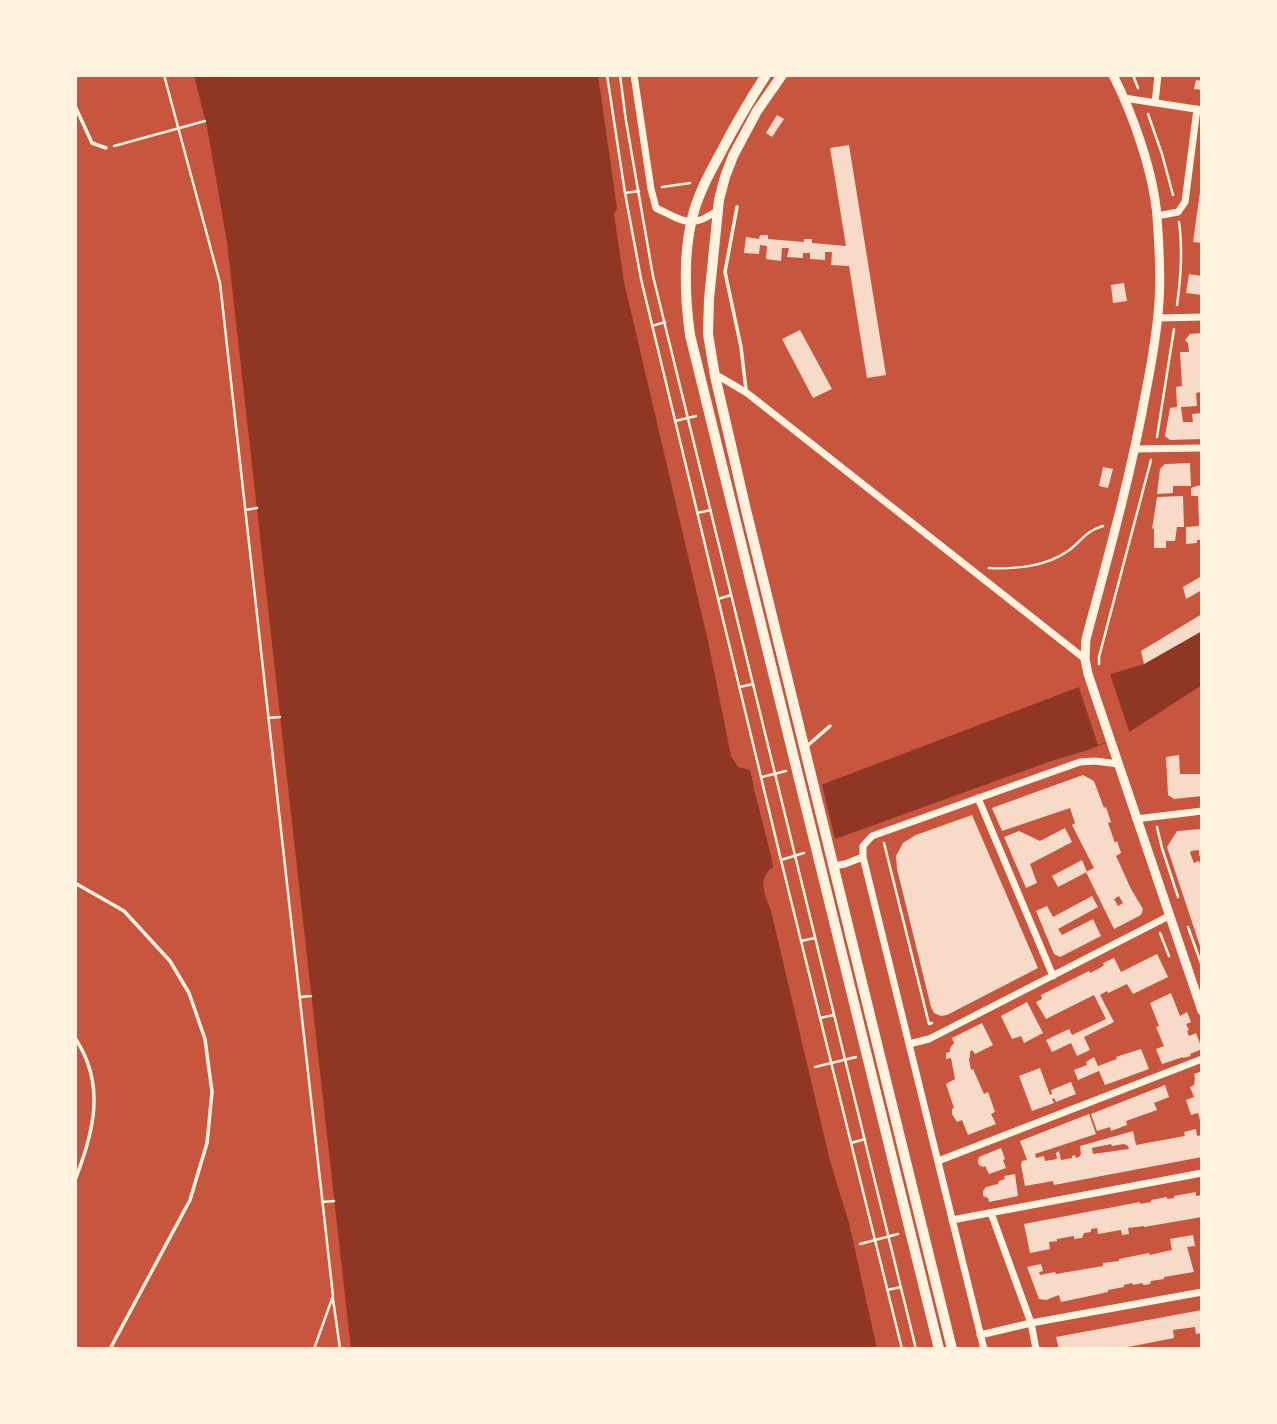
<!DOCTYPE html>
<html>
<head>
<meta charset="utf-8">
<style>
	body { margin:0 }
	#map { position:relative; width:1277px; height:1424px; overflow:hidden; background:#c8553d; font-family:"IBM Plex Serif",serif }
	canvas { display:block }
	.frame { position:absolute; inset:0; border:77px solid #fff3e0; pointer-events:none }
</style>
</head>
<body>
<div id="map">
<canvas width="1277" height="1424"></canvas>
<div class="frame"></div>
</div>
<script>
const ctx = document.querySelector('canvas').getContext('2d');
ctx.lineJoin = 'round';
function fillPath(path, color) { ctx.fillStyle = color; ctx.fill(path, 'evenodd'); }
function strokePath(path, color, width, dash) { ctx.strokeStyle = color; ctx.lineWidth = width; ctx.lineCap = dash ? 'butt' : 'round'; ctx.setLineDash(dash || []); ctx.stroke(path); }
const water = new Path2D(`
	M194 75H598L617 208 614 214 624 282 708 641 731 756 738 767 750 770 757 800 821 785 1108 676V675L1144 664 1202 631V685L1123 736 1091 749 1051 761 835 839 771 856 773 867C756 878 766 897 771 911L830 1161 849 1223 877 1349H351L227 242 207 127Z`);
const pier = new Path2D(`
	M1110 674 1130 734 1098 745 1078 685Z
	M821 781 835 839 771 856 753 785 756 784 759 796Z`);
const building = new Path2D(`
	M1196 80 1202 81V90L1194 89Z
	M777 115 784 119 772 137 766 133Z
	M849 145 886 375 867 378 849 266 831 265 832 252H825V260L810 259V253H803V258L787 257 789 248H782L781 261 766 259 767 246 760 245 759 254 744 253 746 237 759 239 760 235H768V239L804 242V239H812V243L846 246 830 148Z
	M1200 192H1202V243L1193 242Z
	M1189 274 1202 276V295L1186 293Z
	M1124 283 1127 301 1113 303 1111 285Z
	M800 330 832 389 813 398 782 339Z
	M1202 333V385H1200L1201 392 1196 393 1197 406 1181 407 1183 422H1193L1192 414 1202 413V439L1170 440 1165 436 1170 408 1177 407 1176 387 1182 386 1180 352H1189L1188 343 1185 340 1190 334Z
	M1190 463 1191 486H1173V493L1157 494 1160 469 1165 464Z
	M1103 467 1113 469 1108 488 1099 486Z
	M1202 485V540H1197V543L1186 544V527L1199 526 1198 496H1191V488L1197 486Z
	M1183 496 1184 527H1177L1175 541H1166V548H1154V528L1152 529 1157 497Z
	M1202 576V590L1186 599 1183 587Z
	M1202 614V631L1144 664 1141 651Z
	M1179 755 1180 774H1202V796L1174 799 1168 795 1166 757Z
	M1083 775 1094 781 1104 808 1106 807 1111 822 1108 823 1115 843 1117 841 1121 853 1116 856 1131 889 1143 909 1141 915 1114 929 1086 872 1094 868 1072 825 1075 823 1070 808 1002 831 992 808ZM1119 896 1123 903 1118 906 1114 899Z
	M972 815 1038 968 947 1015 941 1016 934 1013 931 1007 897 869 896 856 903 843 916 835Z
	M1065 828 1072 842 1030 864 1037 883 1026 888 1004 837 1019 831 1040 841Z
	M1202 829V856H1199V850L1191 851 1190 853 1194 863 1199 861 1202 871 1201 949 1167 847 1177 831Z
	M1082 860 1087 872 1058 887 1052 876Z
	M1092 896 1098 907 1058 929 1062 935 1093 919 1101 936 1060 957 1054 954 1036 911 1047 906 1053 917Z
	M1157 954 1168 977 1133 994 1127 984 1108 993 1107 991 1100 995 1114 1022 1084 1037 1090 1050 1077 1056 1071 1043 1052 1052 1046 1040 1069 1029 1072 1035 1106 1019 1094 995 1046 1019 1036 1002 1042 999 1041 995 1089 971 1090 973 1100 968 1104 965 1103 963 1114 958 1121 972Z
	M1171 993 1180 1016 1187 1012 1191 1022 1186 1024 1189 1030 1187 1031 1189 1036 1196 1033 1202 1049 1190 1054 1191 1056 1183 1058V1057L1162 1064 1156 1049 1164 1046 1156 1027 1159 1026 1150 1003Z
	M1027 1002 1043 1033 1024 1043 1021 1036 1012 1039 1001 1016Z
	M982 1023 993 1045 975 1054 972 1050 970 1052V1057L969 1059 971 1070 973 1069 984 1094 988 1092 995 1112 991 1114 996 1124 968 1135 962 1120 957 1122 952 1114V1109L954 1108 946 1084 955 1079 951 1058 946 1059V1053L950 1052V1048L954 1043 952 1038Z
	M1141 1049 1149 1069 1105 1085 1099 1071 1078 1080 1074 1070 1087 1065 1086 1062 1094 1057 1098 1066 1117 1059 1116 1057 1122 1055Z
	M1040 1068 1050 1095 1052 1094 1051 1090 1071 1082 1076 1094 1056 1102 1054 1098 1052 1099 1054 1103 1032 1111 1019 1076Z
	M1202 1071V1124H1201L1198 1113 1191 1115 1186 1100 1194 1097 1190 1087 1194 1085 1195 1078 1194 1074Z
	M1165 1085 1169 1097 1154 1103 1157 1110 1126 1121 1127 1125 1111 1131 1110 1127 1097 1131 1091 1114Z
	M1089 1114 1096 1134 1035 1154 1036 1158 1044 1156 1045 1161 1057 1159 1056 1153 1059 1151 1061 1160 1072 1158V1156L1075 1155 1076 1158 1079 1157 1081 1154 1080 1146 1130 1132 1133 1131 1136 1145 1185 1136 1184 1132 1196 1129 1197 1136 1202 1135V1157L1054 1185 1053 1181 1025 1186 1021 1165 1022 1161 1027 1160 1020 1141ZM1111 1144 1112 1146 1124 1144 1128 1146 1129 1149 1093 1154 1092 1148Z
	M1001 1148 1005 1159 1003 1160 1006 1168 989 1174 985 1166 983 1167 979 1165 978 1162 979 1157Z
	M1015 1174 1018 1196 989 1202 988 1198 983 1196V1191L986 1187 998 1184 999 1181 1005 1179 1004 1176Z
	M1196 1192V1196L1202 1195V1217L1144 1227V1226L1128 1228 1129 1234 1122 1235 1121 1230 1098 1234 1097 1228 1091 1229V1232L1084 1233 1082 1238 1074 1239V1236L1057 1239V1241L1049 1242 1050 1249 1030 1253 1024 1224 1140 1202V1204L1151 1202V1200L1167 1197V1199L1174 1198V1196Z
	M1193 1235 1195 1246 1187 1247 1194 1272 1164 1277V1279L1151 1281 1150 1284 1144 1285 1142 1283 1133 1285 1132 1283 1124 1285V1287L1108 1290V1292L1085 1297 1061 1302 1059 1295 1046 1300 1039 1299 1027 1267 1041 1264 1043 1271 1039 1272 1040 1275 1055 1272 1056 1274 1103 1266V1263L1119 1261V1259L1149 1253 1150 1255 1172 1250 1170 1239Z
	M1202 1310V1333L1196 1334 1195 1327 1173 1330 1174 1338 1118 1349H1059L1056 1337Z`);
const path = new Path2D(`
	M164 75 220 283 333 1296 314 1349
	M607 75 625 193 641 279 781 860 902 1349
	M620 75 626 121 653 276 916 1349
	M1133 75 1138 88
	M1148 114 1162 154 1173 195
	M114 146 205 121
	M662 187 690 183
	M625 193 639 191
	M1177 305C1181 277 1183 250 1179 222
	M652 326 665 322
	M675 421 696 416
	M1157 437 1174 329
	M245 510 257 508
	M697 513 711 510
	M989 568C1016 569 1045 567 1068 551 1082 541 1085 531 1103 526
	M718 599 731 595
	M1099 664V657L1151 460
	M740 687 753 684
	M268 718 280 717
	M762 777 786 771
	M1157 827 1162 848 1178 897
	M884 843 929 1024 932 1023
	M781 860 804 853
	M1188 927 1202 966
	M1160 933 1169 956
	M801 941 815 938
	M300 997 311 996
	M820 1018 834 1015
	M815 1067 856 1057
	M851 1143 865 1139
	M322 1202 334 1201
	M860 1244 898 1234
	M887 1290 901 1287
	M333 1299 340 1349`);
const service = new Path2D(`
	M75 106 92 143 106 148
	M737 207 725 272 741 347 746 390
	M806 747 830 726
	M75 883 124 911 170 961 189 993 205 1039 212 1092 207 1143 190 1200 110 1349
	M75 1038C106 1084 94 1132 75 1180`);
const minor = new Path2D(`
	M634 75 651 189 656 208C683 221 691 230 718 210
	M1124 98 1202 110
	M1155 103 1158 75
	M1157 216 1178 212 1185 202 1197 109
	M1158 318 1202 317
	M715 376 720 377 747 393 1085 659
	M1136 449 1202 448
	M978 798 1053 976
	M1136 819 1202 811
	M834 866 845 864 863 857
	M909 1044 929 1039 1169 916
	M938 1161 1202 1059
	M991 1213 1031 1323 1036 1349
	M952 1220 1202 1173
	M980 1335 1031 1323 1202 1292
	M984 1349 863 857V846L872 836 1080 762 1095 761 1118 764`);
const tertiary = new Path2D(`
	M1113 75C1133 114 1154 174 1157 217 1159 244 1161 275 1159 302 1157 332 1152 361 1146 391 1131 475 1108 557 1086 639L1085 659 1088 674 1202 1011`);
const secondary = new Path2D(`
	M766 75C749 101 734 127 720 154 708 176 696 198 691 223 683 260 685 298 690 335L939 1349
	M782 75 757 111 733 156 725 177 719 200 709 299 708 334 715 376 746 510 952 1349`);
fillPath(water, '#8f3625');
fillPath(pier, '#c8553d');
fillPath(building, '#f7dbc8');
strokePath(path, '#fff3e0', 2.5);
strokePath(service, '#fff3e0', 3.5);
strokePath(minor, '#fff3e0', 7);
strokePath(tertiary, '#fff3e0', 9);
strokePath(secondary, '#fff3e0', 10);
</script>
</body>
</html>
